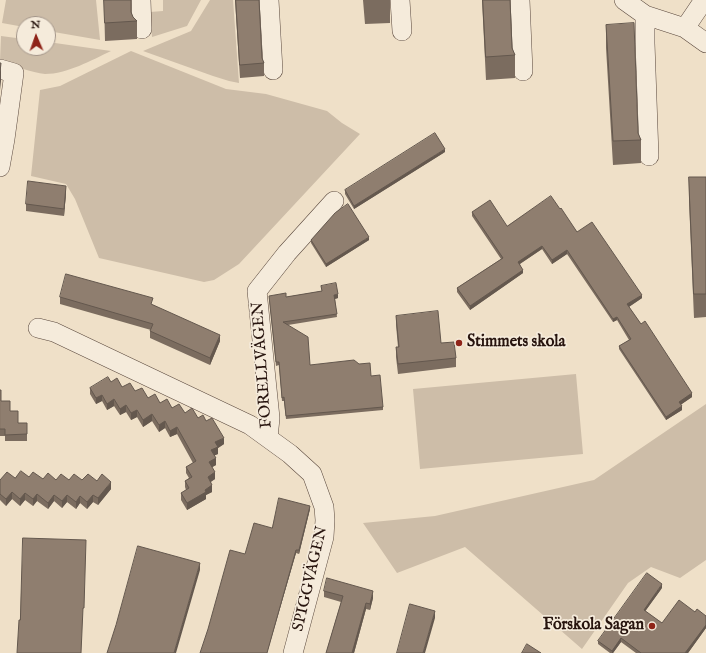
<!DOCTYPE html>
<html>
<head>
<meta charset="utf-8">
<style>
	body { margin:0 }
	#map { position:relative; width:706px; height:653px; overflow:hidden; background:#efe0c8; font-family:"IM FELL English",serif }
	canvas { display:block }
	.north { position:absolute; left:16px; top:16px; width:40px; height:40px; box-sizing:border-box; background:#f5ebdb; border:1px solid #a39589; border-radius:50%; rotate:358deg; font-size:11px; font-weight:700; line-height:16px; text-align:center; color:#27140e }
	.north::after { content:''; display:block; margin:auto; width:14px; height:18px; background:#8f2418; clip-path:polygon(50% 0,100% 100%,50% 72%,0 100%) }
</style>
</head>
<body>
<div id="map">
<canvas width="706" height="653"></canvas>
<div class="north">N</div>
</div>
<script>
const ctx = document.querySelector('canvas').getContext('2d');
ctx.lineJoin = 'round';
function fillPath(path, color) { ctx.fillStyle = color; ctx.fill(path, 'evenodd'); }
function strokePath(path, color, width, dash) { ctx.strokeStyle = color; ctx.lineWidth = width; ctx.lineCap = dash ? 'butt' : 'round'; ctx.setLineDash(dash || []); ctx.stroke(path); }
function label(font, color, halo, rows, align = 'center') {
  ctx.font = font + ' "IM FELL English",serif'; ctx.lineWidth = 3.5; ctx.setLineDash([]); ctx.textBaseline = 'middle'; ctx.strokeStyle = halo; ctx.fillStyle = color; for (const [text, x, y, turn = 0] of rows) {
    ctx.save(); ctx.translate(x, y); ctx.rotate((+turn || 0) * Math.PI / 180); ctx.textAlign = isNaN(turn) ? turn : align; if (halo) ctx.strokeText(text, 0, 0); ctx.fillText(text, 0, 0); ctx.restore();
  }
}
const green = new Path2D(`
	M6 0H96L100 40 48 31V24H24V27L2 23Z
	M163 0H201L187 26 152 37 150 12 163 11Z
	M210 0H233L239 83 229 81 213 76 143 51 191 31Z
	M1 36 24 39V48H48V42L111 51C92 60 67 74 45 74 32 73 13 65 0 61Z
	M131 51 226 89 266 94 327 111 342 123 360 134 239 264 214 280 204 282 99 258 75 199 66 184 31 176 40 90 60 86Z
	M576 374 583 454 420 469 413 389Z
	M706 404V560L680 578 651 567 628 583 582 649 465 547 397 573 363 523 435 516 594 480Z`);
const minor = new Path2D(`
	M141 0 142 29
	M269 0 273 70
	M400 0 402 31
	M520 0 523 71
	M624 0 645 15 685 28 706 43
	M645 15V43L649 156
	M685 28 704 0
	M0 69 14 73 5 139 0 167
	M38 328 54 332 250 425 290 454 312 474 324 507 325 520 324 537 293 653
	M268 438 270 418 257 291 287 253 334 201`);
const wall = new Path2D(`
	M104 0H131V12L133 17 137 21V39L105 41Z
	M235 0H259L262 58 264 63V76L240 78Z
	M363 0H390V23L365 24Z
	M482 0H510L512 48 515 55V78L486 80Z
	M606 25 638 133 641 140V163L613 165 606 48Z
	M445 152 354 209 345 194V190Z
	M689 177H706V317L694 318 689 201Z
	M66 193 64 216 26 211V204Z
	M560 209 577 232 642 298 629 307 692 397 680 405 682 410 666 420 619 349V346L629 340 617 320 613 322 567 254 552 264 542 249 520 264 523 273 470 310 457 292V288L501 259 472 216V212L507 226Z
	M311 240H369L326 267 311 243Z
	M321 286 338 298 335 299 337 317 288 325 310 365 371 376 383 407V410L286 419 284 401H282L279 365 276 366 269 296 286 297 322 291Z
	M60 297 153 305 220 341 210 365 150 338V331L151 330 60 304Z
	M396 316 441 343 456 358V367L398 374 396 357V347H398L396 325Z
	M111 382 122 387 135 391 148 398 206 421 224 444 218 448V454L214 455 216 465 212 467 215 479 211 482 212 492 206 495V499L187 510 181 500V493L186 490 185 487V481L189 478 186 473V467L193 463 177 434 170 437 165 428 159 432 152 421 143 427 137 417 131 420 126 412 120 415 114 406 107 410 102 401 96 404 90 394V388Z
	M0 390 1 401 18 423H27V441H5V436H0Z
	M29 477 43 479 97 481 111 489 98 505 93 502 87 509 80 503 76 509 67 502 62 508 54 501 48 509 37 501 33 506 25 500 20 506 12 499 6 506 0 500V480L15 478Z
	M310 509 299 554 296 553 267 653H200L272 528Z
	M662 588 645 611 662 623 695 612 706 616V628L688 653H636L621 642 613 653H610L598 644V641Z
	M324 591 373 598 370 610 366 609 354 653H326L341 602 324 597Z`);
const shadedWall = new Path2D(`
	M1 63V81L0 90V72Z
	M445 149V152L354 209V206Z
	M66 186V193L64 216V209Z
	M369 237V240L326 267V264Z
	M542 246V249L518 265V262Z
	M567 250V254L552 264V260Z
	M523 270V273L470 310V306Z
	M338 294V298L334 299V295Z
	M642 295V298L627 308V304Z
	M617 317V320L613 322V319Z
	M220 335V341L210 365V358Z
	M692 393V397L679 406V402Z
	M102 395V401L96 404V398Z
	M114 399V406L107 410V404Z
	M126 405V412L120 415V409Z
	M682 406V410L666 420V417Z
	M137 410V417L131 420V413Z
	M152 414V421L143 427V420Z
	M165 421V428L159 432V425Z
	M177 427V434L170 437V431Z
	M224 438V444L218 448V454L211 457V450L215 442Z
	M216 458V465L209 469V462Z
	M215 472V479L208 483V477Z
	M111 482V489L98 505V498Z
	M212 485V492L206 495V499L187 510V503L205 490Z
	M12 492V499L6 506V499Z
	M25 493V500L20 506V499Z
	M37 494V501L33 506V499Z
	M54 495V501L48 509V503Z
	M67 495V502L62 508V501Z
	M93 495V502L87 509V502Z
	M80 496V503L76 509V502Z
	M310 506V509L299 554V550Z
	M296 550V553L267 653Z
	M200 563V570L176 653H174Z
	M662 584V588L644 613V610Z
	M373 591V598L370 610V604Z
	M366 603V609L354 653H352Z
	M435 611V618L425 653H423Z
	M706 625V628L688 653H685Z
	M621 638V642L613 653H612V651Z`);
const building = new Path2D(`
	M104 0H131V12L133 17 137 21 105 23Z
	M236 0H259L262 58 264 63 240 65Z
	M483 0H510L512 48 515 55 486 57Z
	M634 23 638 133 641 140 613 141 606 25Z
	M0 63H1L0 72Z
	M435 133 445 149 354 206 345 190Z
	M689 177H706V294H694Z
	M28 181 66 186 64 209 26 204Z
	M551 196 560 209 561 208 577 232 592 222 642 295 627 304 641 324 645 321 692 393 679 402 682 406 666 417 619 346 631 339 617 317 613 319 567 250 552 260 542 246 518 262 523 270 470 306 457 288 503 258 472 212 490 200 507 226Z
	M348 204 369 237 326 264 311 240 335 213Z
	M66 274 153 298 151 304 220 335 210 358 150 331 153 324 60 297Z
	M336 283 338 294 334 295 337 314 283 322 308 337 310 365 354 360 359 364 370 363 371 376 380 375 383 407 286 416 284 397 282 398 279 362H276L269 296 286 293V297L322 291 321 286Z
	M438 311 441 343 454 342 456 358 398 364 396 347H399L396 316Z
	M108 377 111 382 117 378 122 387 130 383 135 391 142 388 148 398 155 394 160 403 167 399 172 408 179 404 185 413 192 408 198 418 203 415 206 421 212 418 224 438 215 442 218 447 211 450 216 458 209 462 215 472 208 477 212 485 205 490 206 492 187 503 181 493 189 488 185 481 192 477 186 467 196 461 177 427 170 431 165 421 159 425 152 414 143 420 137 410 131 413 126 405 120 409 114 399 107 404 102 395 96 398 90 388Z
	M0 390H1V401H10V411H18V423H27V434L5 435V429H0Z
	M21 471 29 477 33 472 43 479 48 473 56 480 61 474 69 480 74 474 82 480 88 474 97 481 102 474 111 482 98 498 93 495 87 502 80 496 76 502 67 495 62 501 54 495 48 503 37 494 33 499 25 493 20 499 12 492 6 499 0 494V480L7 472 15 478Z
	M279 498 310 506 299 550H296L267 653H200L208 629 230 550 245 554 254 523 272 528Z
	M23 538 86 540 84 608H83L81 653H17L19 620H20Z
	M138 546 200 563 174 653H107L116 625Z
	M647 573 662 584 644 610 662 623 679 600 695 612 697 609 706 616V625L685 653H641L621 638 612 651 598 641Z
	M327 578 373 591 370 604 366 603 352 653H326L343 596 324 591Z
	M410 604 435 611 423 653H397Z
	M527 644 541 653H522Z`);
const markers = [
	[459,343,4,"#8f2418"],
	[652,626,4,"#8f2418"]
];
const poiNames = [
	["Stimmets skola",467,343],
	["Förskola Sagan",644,626,"right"]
];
const streetNames = [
	["FORELLVÄGEN",263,365,-94],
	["SPIGGVÄGEN",311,579,-77]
];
fillPath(green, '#cdbda8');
strokePath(minor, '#59473c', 20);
strokePath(minor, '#f5ebdb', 19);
fillPath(wall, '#7b6c5f');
fillPath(shadedWall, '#64584e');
fillPath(building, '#8f7e6f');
strokePath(building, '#64584e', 1);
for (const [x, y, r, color] of markers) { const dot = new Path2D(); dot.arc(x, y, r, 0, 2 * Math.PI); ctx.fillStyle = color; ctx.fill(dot); strokePath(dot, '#f5ebdb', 1.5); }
label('bold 16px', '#27140e', '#f5ebdb', poiNames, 'left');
label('16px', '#27140e', '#f5ebdb', streetNames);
</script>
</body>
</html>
